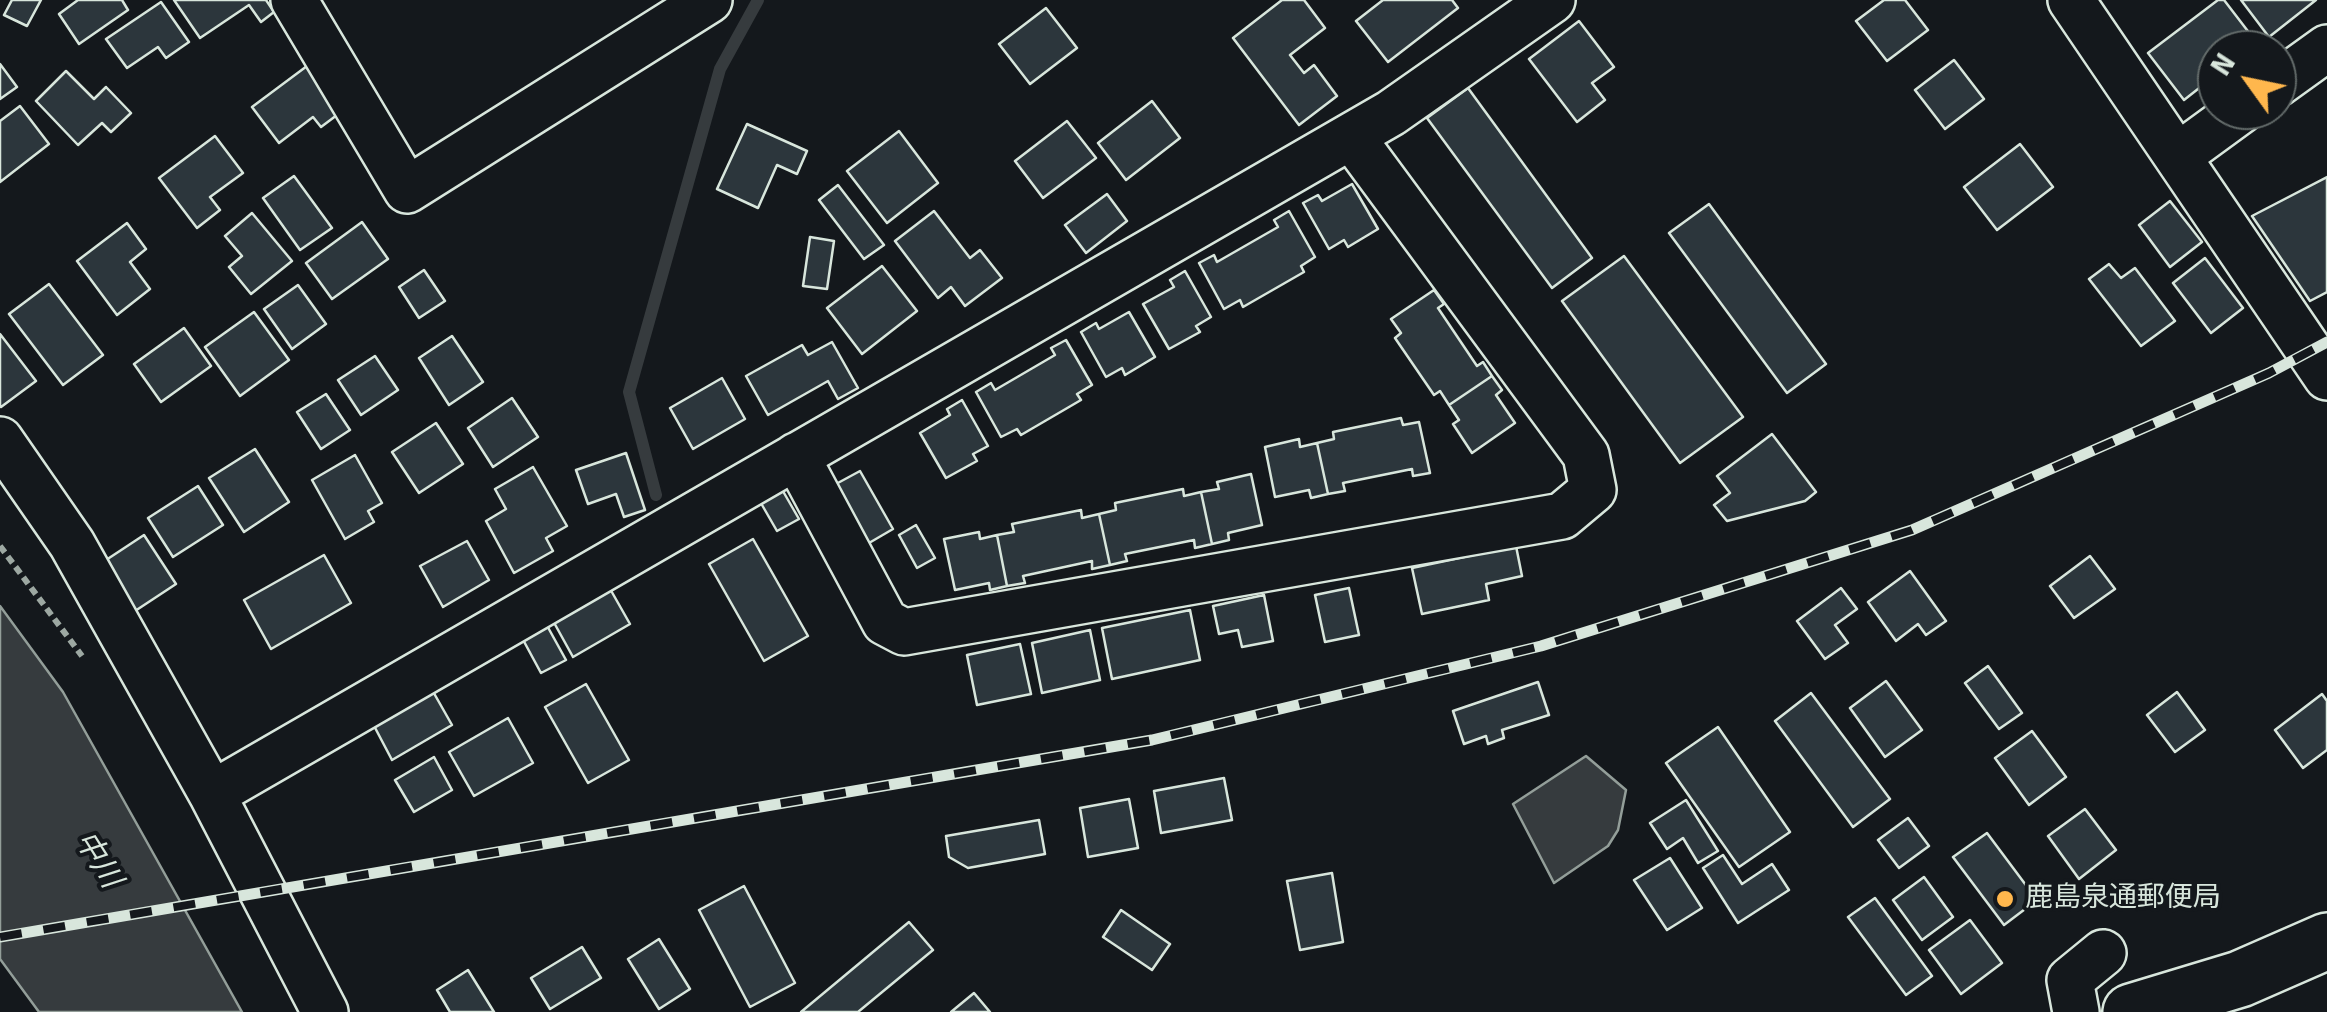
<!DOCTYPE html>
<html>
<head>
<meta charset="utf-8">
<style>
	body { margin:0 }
	#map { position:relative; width:2327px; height:1012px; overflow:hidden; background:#14181c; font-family:Signika,sans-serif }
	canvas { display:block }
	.north { position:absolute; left:2197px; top:30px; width:100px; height:100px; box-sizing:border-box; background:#14181c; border:2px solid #626a69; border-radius:50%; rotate:303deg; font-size:28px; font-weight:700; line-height:40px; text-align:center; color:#d8e6dc }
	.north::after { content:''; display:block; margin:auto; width:35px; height:45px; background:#ffb74d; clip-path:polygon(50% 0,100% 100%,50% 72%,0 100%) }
</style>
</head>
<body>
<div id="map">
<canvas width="2327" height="1012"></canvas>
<div class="north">N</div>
</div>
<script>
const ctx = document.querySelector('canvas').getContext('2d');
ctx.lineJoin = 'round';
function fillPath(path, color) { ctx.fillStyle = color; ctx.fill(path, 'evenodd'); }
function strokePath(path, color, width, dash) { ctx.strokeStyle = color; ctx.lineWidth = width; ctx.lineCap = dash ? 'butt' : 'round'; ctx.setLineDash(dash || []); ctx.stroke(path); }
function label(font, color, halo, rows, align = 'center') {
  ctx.font = font + ' Signika,"Noto Sans JP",sans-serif'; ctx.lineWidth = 8; ctx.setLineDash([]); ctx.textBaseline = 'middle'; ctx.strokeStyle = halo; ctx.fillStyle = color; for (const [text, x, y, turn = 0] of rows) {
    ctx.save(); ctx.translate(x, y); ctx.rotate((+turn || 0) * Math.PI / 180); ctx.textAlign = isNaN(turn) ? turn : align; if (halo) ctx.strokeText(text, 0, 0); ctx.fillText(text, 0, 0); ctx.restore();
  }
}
const water = new Path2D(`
	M0 606 63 692 242 1012H39L0 959Z
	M1586 756 1626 790 1618 830 1608 846 1554 883 1513 804Z`);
const stream = new Path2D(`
	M656 495 629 392 720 69 758 0`);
const building = new Path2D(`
	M12 0H41L27 26 4 15Z
	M78 0H122L128 10 79 44 59 14Z
	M174 0H266L274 12 261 22 249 5 200 38Z
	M1282 0H1304L1325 28 1290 55 1304 73 1314 65 1337 96 1299 125 1233 38Z
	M1383 0H1452L1458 8 1388 62 1356 21Z
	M1884 0H1905L1928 30 1887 61 1856 21Z
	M2218 0H2224L2257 43 2249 50H2217V74L2184 100 2148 53Z
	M2241 0H2316L2269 37Z
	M161 2 189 42 166 58 158 47 127 68 106 39Z
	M1046 8 1077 48 1030 84 999 44Z
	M1579 21 1614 67 1592 83 1605 100 1577 122 1529 59Z
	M1954 60 1984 99 1945 129 1915 90Z
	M0 64 17 87 0 99Z
	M307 66 341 112 321 127 313 117 279 143 252 107Z
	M66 71 94 99 106 87 131 113 111 132 102 123 78 145 36 101Z
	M1468 88 1592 258 1552 288 1427 118Z
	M1152 101 1180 138 1126 180 1098 143Z
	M20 106 49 144 0 182V121Z
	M1067 121 1096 158 1043 198 1015 161Z
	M747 124 807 151 797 174 777 165 758 208 717 189Z
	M899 131 938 183 887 223 847 171Z
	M215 136 243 173 210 197 220 210 197 228 159 178Z
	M2020 144 2053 187 1997 230 1964 187Z
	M294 176 332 228 300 250 263 198Z
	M2327 177V292L2310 301 2252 216Z
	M1352 184 1378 229 1348 247 1344 240 1329 249 1303 203 1318 195 1322 201Z
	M838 185 884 245 864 259 819 200Z
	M1107 194 1127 221 1086 253 1065 225Z
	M2170 201 2202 242 2170 267 2139 225Z
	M1709 204 1826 364 1787 393 1669 233Z
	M934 211 970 258 980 250 1002 278 965 306 951 287 938 298 895 241Z
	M1289 211 1315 257 1301 266 1304 272 1243 307 1240 300 1224 309 1199 263 1214 255 1217 262 1278 227 1274 220Z
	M252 213 292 261 251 294 229 267 242 256 225 236Z
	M362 222 388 259 332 299 306 263Z
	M127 223 146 249 130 262 150 289 117 315 77 261Z
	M810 237 834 241 827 289 803 286Z
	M1624 256 1743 417 1680 463 1562 301Z
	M2205 258 2243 308 2211 333 2173 283Z
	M2109 264 2121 278 2135 268 2175 321 2141 346 2089 279Z
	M882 266 917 311 862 354 827 308Z
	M424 270 445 301 419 318 399 287Z
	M1185 271 1211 317 1196 326 1200 332 1169 349 1143 304 1174 287 1170 280Z
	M49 284 103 355 63 385 9 314Z
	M298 285 326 324 292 349 264 309Z
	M1434 290 1444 304 1438 308 1477 366 1483 362 1492 376 1449 405 1440 391 1434 395 1395 338 1401 333 1391 319Z
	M254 312 289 360 240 396 205 347Z
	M1129 312 1155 357 1125 375 1122 368 1106 377 1081 332 1096 323 1099 329Z
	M184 328 211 366 161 402 134 364Z
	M0 334 36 381 1 407 0 405Z
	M452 336 483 382 449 405 419 358Z
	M1066 340 1092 385 1077 394 1081 400 1021 435 1017 429 1001 437 976 392 991 383 995 390 1055 355 1051 348Z
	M832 342 858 388 838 399 828 381 768 415 746 376 802 345 808 355Z
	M375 356 398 390 361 415 338 380Z
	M1492 376 1502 390 1496 395 1515 423 1472 453 1453 424 1459 420 1449 405Z
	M722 378 745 419 693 449 670 408Z
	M326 394 350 430 321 449 297 412Z
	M512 398 538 437 493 467 468 428Z
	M962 400 988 446 973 454 977 461 946 478 920 433 950 415 947 409Z
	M1401 418 1403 425 1419 422 1430 473 1413 476 1412 469 1343 483 1345 491 1328 494 1317 443 1334 439 1333 432Z
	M436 423 463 464 419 493 392 452Z
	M1772 434 1816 492 1805 501 1727 521 1714 505 1730 493 1717 476Z
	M1299 439 1300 447 1317 443 1328 494 1311 498 1309 490 1275 497 1265 447Z
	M255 449 289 502 244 532 209 478Z
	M626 453 645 510 624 517 616 494 588 504 576 470Z
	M355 455 382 503 368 511 374 522 345 539 312 480Z
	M533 467 567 526 546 538 553 551 514 573 486 521 506 509 495 489Z
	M860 471 893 529 869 543 836 484Z
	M1251 474 1262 525 1228 533 1229 540 1212 544 1201 492 1219 489 1217 482Z
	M198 486 223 525 173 557 148 518Z
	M780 486 799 519 777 531 758 498Z
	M1183 489 1184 496 1201 492 1212 544 1195 548 1194 540 1125 554 1127 561 1110 565 1099 514 1116 510 1115 503Z
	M1081 510 1082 518 1099 514 1110 565 1092 569V561L1023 576 1025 583 1007 586 997 535 1014 532 1012 524Z
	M916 525 935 558 917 568 899 535Z
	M979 532 980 539 997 535 1007 586 990 590 989 583 955 590 944 539Z
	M144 535 176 584 132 613 100 564Z
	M753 539 808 636 764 661 709 564Z
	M467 541 489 580 443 607 420 566Z
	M1516 546 1522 576 1486 584 1489 600 1422 614 1412 568Z
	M324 555 351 603 271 649 244 600Z
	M2090 556 2115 589 2074 618 2050 586Z
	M1910 571 1946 621 1926 635 1918 624 1896 641 1868 602Z
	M609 587 630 624 573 657 552 619Z
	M1349 588 1359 635 1325 642 1315 595Z
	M1841 588 1857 609 1835 625 1848 643 1825 659 1797 621Z
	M1264 595 1273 641 1242 647 1238 630 1219 634 1213 606Z
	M1190 610 1200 660 1112 679 1102 628Z
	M545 622 566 660 541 673 521 636Z
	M1090 630 1100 680 1042 693 1032 643Z
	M1020 644 1031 694 977 705 967 655Z
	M1988 666 2022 713 1999 729 1965 683Z
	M1886 681 1922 730 1885 757 1850 708Z
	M1538 682 1549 715 1502 730 1504 738 1488 744 1486 736 1464 744 1453 711Z
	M586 684 629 760 588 783 545 707Z
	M431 688 452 725 392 760 372 722Z
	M2177 692 2205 730 2175 752 2147 715Z
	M1811 693 1890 799 1853 827 1775 721Z
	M2322 694 2327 701V750L2303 768 2275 730Z
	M508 718 533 763 474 796 449 752Z
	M1718 727 1790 832 1739 867 1666 763Z
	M2032 731 2066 777 2029 805 1995 758Z
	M434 757 452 790 414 812 395 780Z
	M1224 778 1232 820 1161 833 1154 791Z
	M1129 799 1138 848 1088 857 1080 808Z
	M1686 800 1718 851 1698 863 1683 838 1667 849 1650 823Z
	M2085 809 2116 850 2079 879 2048 836Z
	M1908 818 1929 846 1899 868 1878 840Z
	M1039 820 1045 854 968 868 949 857 946 836Z
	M1987 833 2037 900 2004 925 1953 857Z
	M1723 855 1742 884 1772 864 1789 890 1738 923 1703 868Z
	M1670 858 1702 908 1667 930 1634 880Z
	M1332 873 1343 942 1300 950 1287 881Z
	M1924 877 1953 917 1922 940 1893 900Z
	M744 886 795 983 750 1007 699 910Z
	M1875 898 1932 976 1906 995 1848 917Z
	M1121 910 1170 944 1152 970 1103 937Z
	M1970 920 2002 963 1961 994 1929 950Z
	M909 922 933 950 858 1012H801Z
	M659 939 690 989 659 1009 628 959Z
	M582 947 601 978 550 1009 531 978Z
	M468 970 494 1012H450L437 990Z
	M974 993 990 1012H951Z`);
const path = new Path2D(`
	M0 546 82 656`);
const minor = new Path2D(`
	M294 0 407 190 709 0
	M2071 0 2327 377
	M2277 84 2327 48
	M2178 156 2241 110
	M0 440 72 544 212 794 1391 113 1552 0
	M796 456 885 622 904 632 1562 516 1593 490 1586 455 1351 136
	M212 794 325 1012
	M2076 1012 2070 980 2103 953`);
const highway = new Path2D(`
	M2131 1012 2240 979 2327 941`);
const rail = new Path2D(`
	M0 937 1152 740 1541 646 1912 530 2269 373 2327 342`);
const markers = [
	[2005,899,10,"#ffb74d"]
];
const poiNames = [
	["鹿島泉通郵便局",2025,899]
];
const waterNames = [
	["中川",97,860,58]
];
fillPath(water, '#363b3e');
strokePath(water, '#939e99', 2.5);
strokePath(stream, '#363b3e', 12);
fillPath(building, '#2c363c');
strokePath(building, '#d8e6dc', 2.5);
strokePath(minor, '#d8e6dc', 50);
strokePath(highway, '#d8e6dc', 60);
strokePath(path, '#9da8a2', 6, [8, 5]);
strokePath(minor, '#14181c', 45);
strokePath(highway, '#14181c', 55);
strokePath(rail, '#d8e6dc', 11);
strokePath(rail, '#14181c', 8, [22]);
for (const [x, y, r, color] of markers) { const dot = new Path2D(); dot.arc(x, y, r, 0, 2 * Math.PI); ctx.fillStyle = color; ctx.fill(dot); strokePath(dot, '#14181c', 4); }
label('28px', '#d8e6dc', '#14181c', poiNames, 'left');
label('italic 30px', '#d8e6dc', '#14181c', waterNames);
</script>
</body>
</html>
